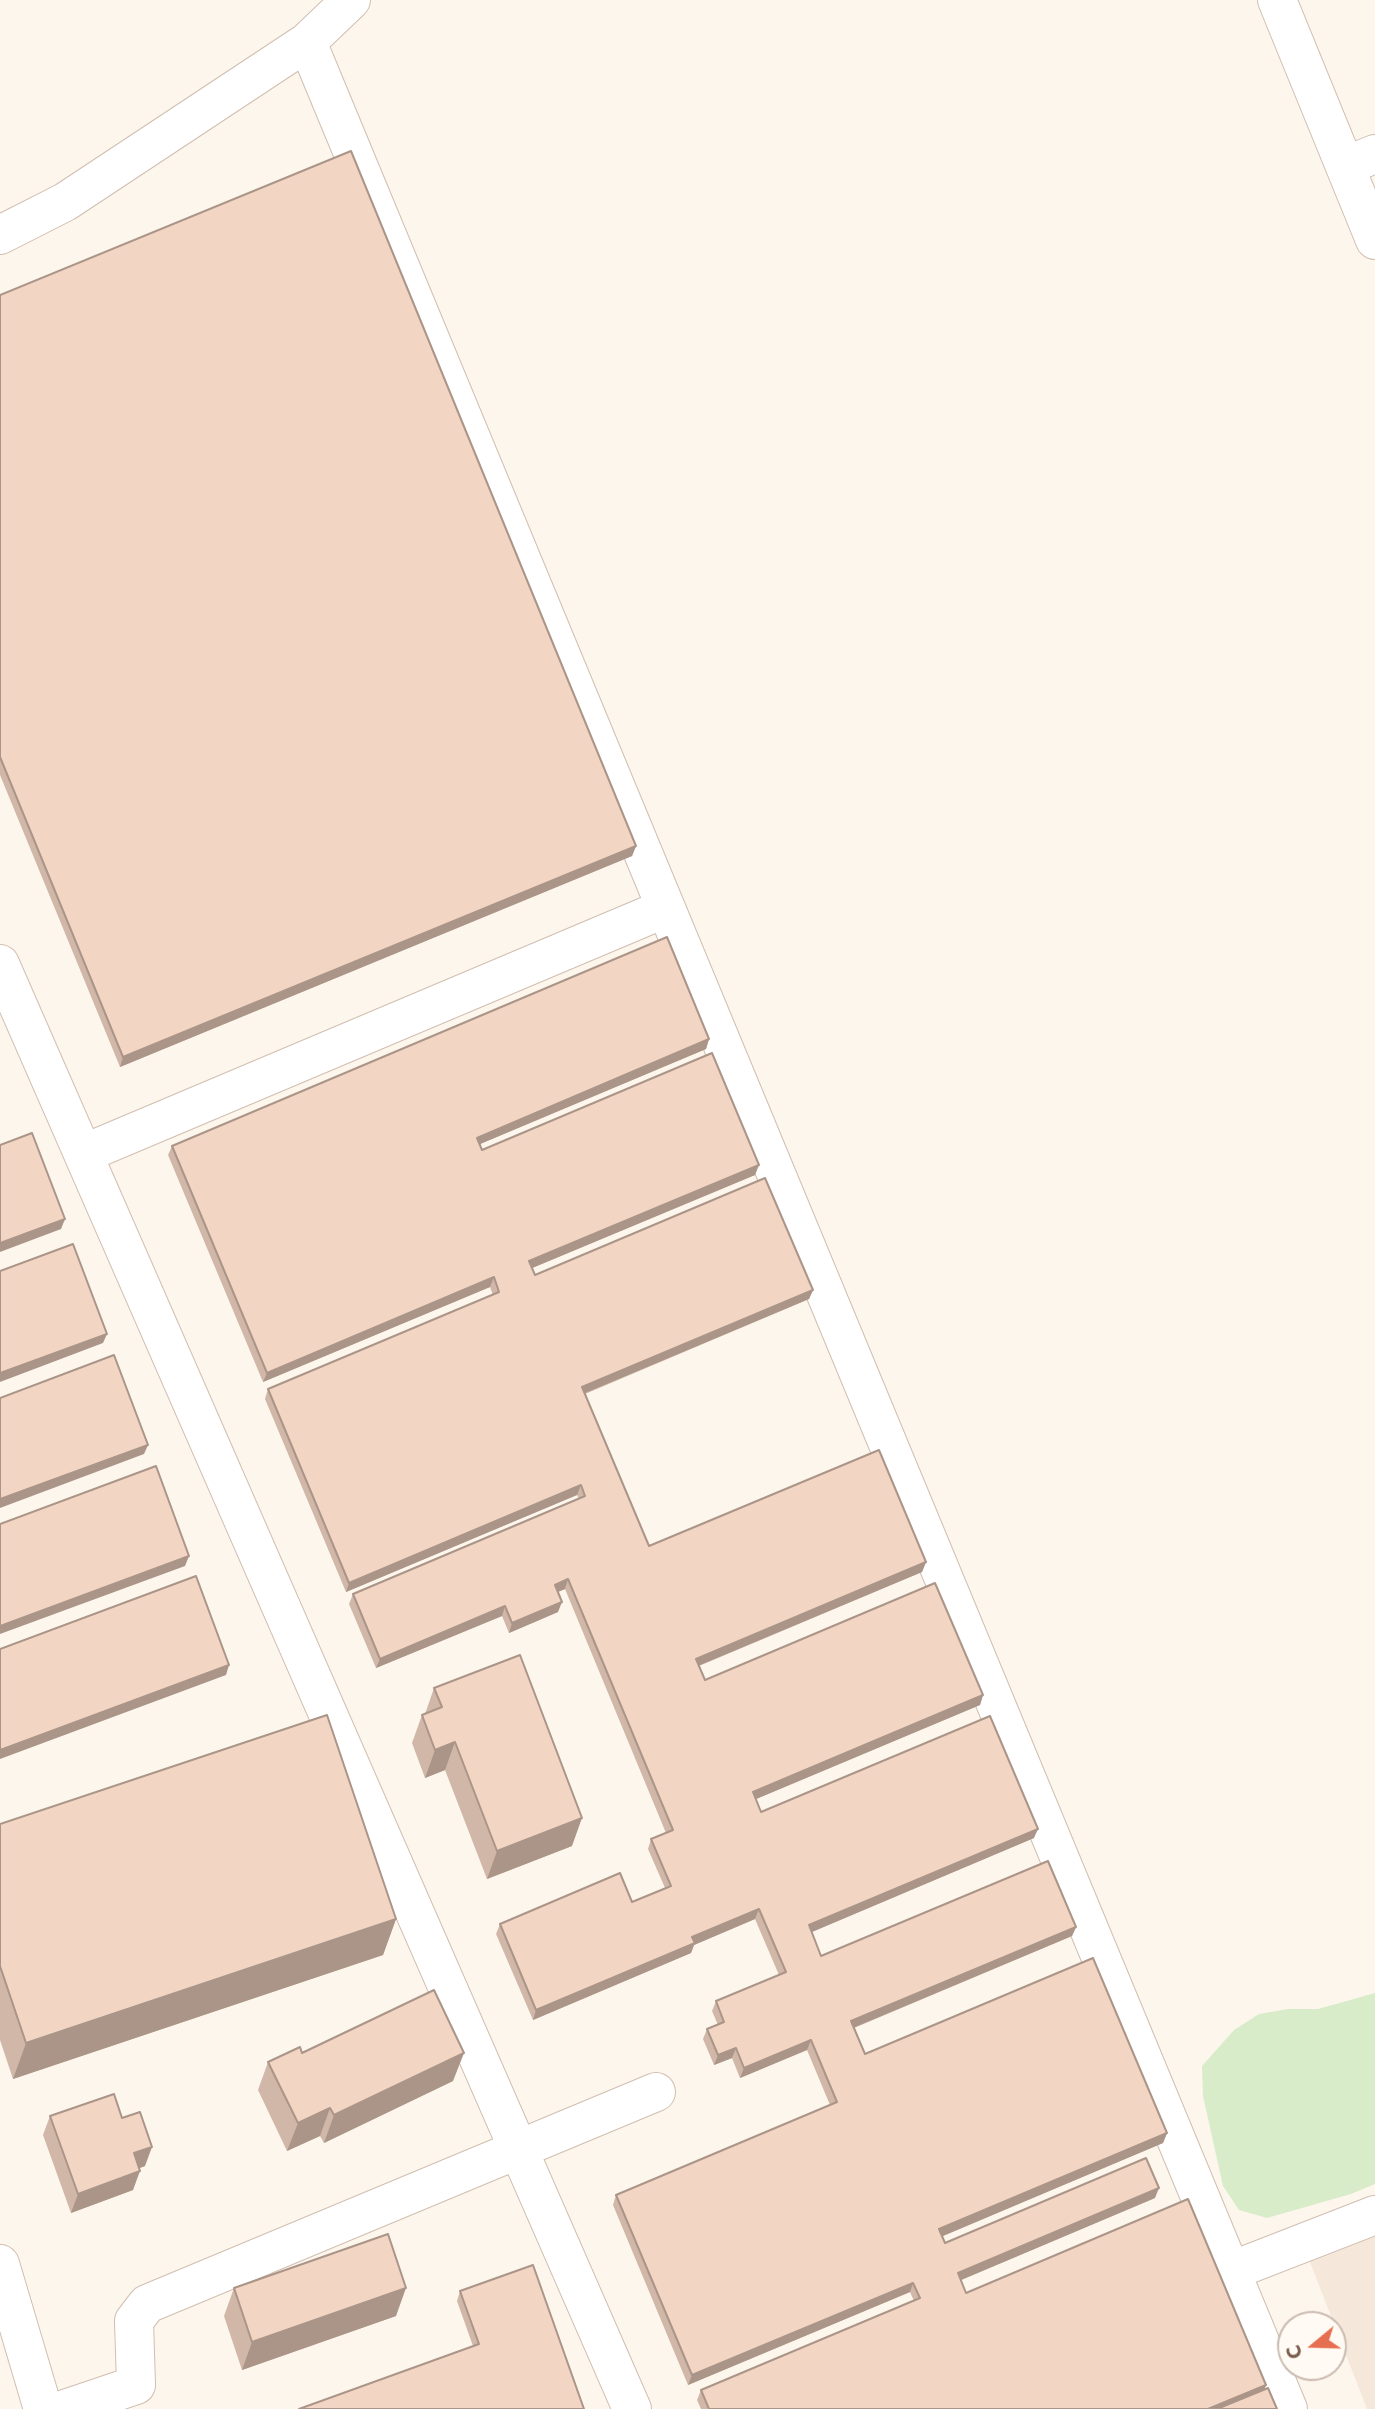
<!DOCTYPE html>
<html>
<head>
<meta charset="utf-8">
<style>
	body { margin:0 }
	#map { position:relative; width:1375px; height:2409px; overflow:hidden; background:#fdf6ec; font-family:Commissioner,sans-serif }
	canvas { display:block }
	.north { position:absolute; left:1277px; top:2311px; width:70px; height:70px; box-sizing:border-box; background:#fffaf3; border:2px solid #cabbb1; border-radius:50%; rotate:251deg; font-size:19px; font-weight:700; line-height:28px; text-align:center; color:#7a5c4d }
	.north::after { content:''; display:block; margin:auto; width:24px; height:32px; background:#e76f51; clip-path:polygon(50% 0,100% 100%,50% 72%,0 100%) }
</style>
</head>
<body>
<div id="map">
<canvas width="1375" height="2409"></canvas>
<div class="north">С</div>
</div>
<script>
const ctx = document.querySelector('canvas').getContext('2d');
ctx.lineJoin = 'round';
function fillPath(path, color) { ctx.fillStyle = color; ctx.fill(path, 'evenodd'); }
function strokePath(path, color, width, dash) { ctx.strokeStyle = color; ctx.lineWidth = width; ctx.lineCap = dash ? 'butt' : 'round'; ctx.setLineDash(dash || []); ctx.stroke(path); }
const residential = new Path2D(`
	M1375 2231V2409H1367L1308 2257Z`);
const green = new Path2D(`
	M1375 1993V2184L1351 2194 1267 2218 1239 2210 1223 2186 1203 2096 1202 2066 1234 2030 1259 2014 1288 2009H1318Z`);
const minor = new Path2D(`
	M351 0 307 42 1288 2409
	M1277 0 1375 240
	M1345 166 1375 154
	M0 235 65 202 307 42
	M0 964 632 2409
	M83 1154 666 908
	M0 2264 43 2409
	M1231 2271 1375 2215
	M65 2409 136 2385 134 2321 147 2304 656 2092`);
const wall = new Path2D(`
	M0 295 636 846 632 856 120 1067 0 775Z
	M709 1039 706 1049 480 1144 482 1150 755 1175 532 1268 535 1275 813 1290 809 1299 585 1394 649 1546 926 1562 922 1572 699 1666 705 1680 983 1695 980 1705 756 1799 761 1812 1034 1838 811 1932 821 1956 1076 1927 1072 1936 854 2028 865 2054 1167 2133 1163 2143 942 2236 945 2243 1155 2198 961 2280 966 2293 1266 2385 1264 2389 1277 2409H701L697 2400 701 2390 914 2301 910 2292 688 2385 613 2205 616 2195 830 2105 807 2050 740 2078 732 2058 714 2065 703 2039 707 2029 718 2025 712 2011 716 2001 779 1975 755 1919 694 1945 691 1953 533 2020 496 1934 500 1924 632 1902 665 1888 648 1849 651 1839 666 1833 565 1589 557 1592 558 1612 509 1633 502 1616 376 1668 349 1604 353 1594 579 1499 577 1495 346 1592 265 1399 268 1389 493 1295 490 1287 263 1382 168 1155 172 1146Z
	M434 1688 572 1846 487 1879 445 1770 425 1778 412 1743 422 1715 425 1714Z
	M0 1824 396 1919 383 1955 13 2079 0 2040Z
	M302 2053 453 2081 324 2143 320 2136 287 2151 258 2090 268 2062Z
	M50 2116 122 2118 145 2166 139 2168 133 2190 71 2213 43 2135Z
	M234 2288 396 2316 242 2370 224 2316Z
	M460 2291 584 2409 473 2346 457 2301Z`);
const shadedWall = new Path2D(`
	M636 846 632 856 120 1067 123 1057Z
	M709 1039 706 1049 473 1147 477 1138Z
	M759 1165 755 1175 525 1271 529 1261Z
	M65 1219 61 1229 0 1252V1243Z
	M494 1277 490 1287 263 1382 267 1373Z
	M813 1290 809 1299 578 1396 582 1387Z
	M107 1334 103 1343 0 1382V1373Z
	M148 1445 144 1454 0 1508V1499Z
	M581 1485 577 1495 346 1592 349 1583Z
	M189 1556 185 1566 0 1634V1626Z
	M926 1562 922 1572 693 1668 696 1659Z
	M568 1579 565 1589 551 1595 555 1585Z
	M562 1602 558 1612 509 1633 512 1623Z
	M505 1606 502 1616 376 1668 380 1659Z
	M229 1665 226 1675 0 1759V1750Z
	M983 1695 980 1705 749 1802 753 1792Z
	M455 1742 445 1770 425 1778 435 1750Z
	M582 1818 572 1846 487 1879 497 1851Z
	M1038 1829 1034 1838 805 1935 809 1925Z
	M759 1909 755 1919 694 1945 691 1953 533 2020 536 2010 692 1937Z
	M396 1919 383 1955 13 2079 26 2043Z
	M1076 1927 1072 1936 848 2030 851 2021Z
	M811 2040 807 2050 740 2078 744 2068Z
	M736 2048 732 2058 714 2065 718 2055Z
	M464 2053 453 2081 324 2143 334 2115Z
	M330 2108 320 2136 287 2151 298 2123Z
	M1167 2133 1163 2143 936 2239 939 2229Z
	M152 2147 145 2166 127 2173 134 2153Z
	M140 2171 133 2190 71 2213 78 2194Z
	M1159 2188 1155 2198 954 2283 958 2273Z
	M913 2283 910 2292 688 2385 692 2375Z
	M406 2288 396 2316 242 2370 252 2342Z
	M1266 2385 1263 2394 1228 2409H1208Z`);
const building = new Path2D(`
	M351 151 636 846 123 1057 0 757V295Z
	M667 937 709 1039 477 1138 482 1150 712 1053 759 1165 529 1261 535 1275 765 1178 813 1290 582 1387 649 1546 879 1450 926 1562 696 1659 705 1680 935 1583 983 1695 753 1792 761 1812 990 1716 1038 1829 809 1925 821 1956 1048 1861 1076 1927 851 2021 865 2054 1093 1958 1167 2133 939 2229 945 2243 1146 2158 1159 2188 958 2273 966 2293 1188 2199 1266 2385 1208 2409H709L701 2390 920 2298 913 2283 692 2375 616 2195 837 2102 811 2040 744 2068 736 2048 718 2055 707 2029 724 2022 716 2001 786 1972 759 1909 692 1937 695 1943 536 2010 500 1924 620 1873 632 1902 671 1886 651 1839 673 1830 568 1579 555 1585 562 1602 512 1623 505 1606 380 1659 353 1594 585 1496 581 1485 349 1583 268 1389 499 1292 494 1277 267 1373 172 1146Z
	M32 1133 65 1219 0 1243V1145Z
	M73 1244 107 1334 0 1373V1271Z
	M114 1355 148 1445 0 1499V1398Z
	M156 1466 189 1556 0 1626V1524Z
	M196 1576 229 1665 0 1750V1649Z
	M520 1655 582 1818 497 1851 455 1742 435 1750 422 1715 442 1707 434 1688Z
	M327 1715 396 1919 26 2043 0 1966V1824Z
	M434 1990 464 2053 334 2115 330 2108 298 2123 268 2062 300 2047 302 2053Z
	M114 2094 122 2118 140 2112 152 2147 134 2153 140 2171 78 2194 50 2116Z
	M388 2234 406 2288 252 2342 234 2288Z
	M533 2265 584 2409H299L479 2344 460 2291Z
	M1268 2388 1277 2409H1217Z`);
fillPath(residential, '#f5e8da');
fillPath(green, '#d8ecc9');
strokePath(minor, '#d1beb0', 40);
strokePath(minor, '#fff', 38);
fillPath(wall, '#d1b7a8');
fillPath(shadedWall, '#aa9588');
fillPath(building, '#f3d5c3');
strokePath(building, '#aa9588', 2);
</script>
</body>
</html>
